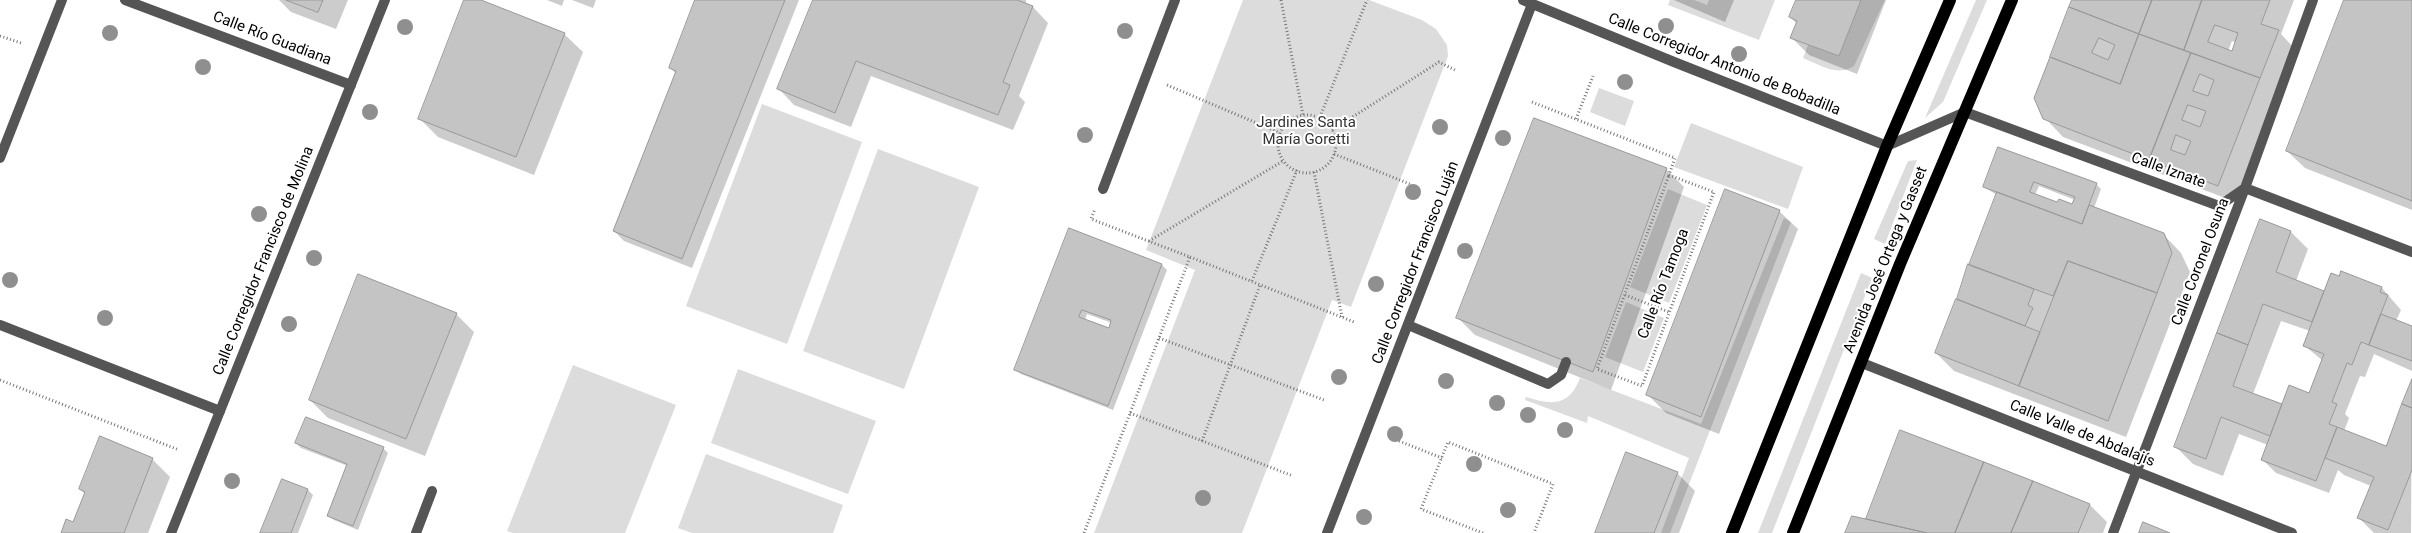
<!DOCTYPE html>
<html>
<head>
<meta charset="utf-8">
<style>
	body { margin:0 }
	canvas { display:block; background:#fff }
</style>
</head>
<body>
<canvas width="2412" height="533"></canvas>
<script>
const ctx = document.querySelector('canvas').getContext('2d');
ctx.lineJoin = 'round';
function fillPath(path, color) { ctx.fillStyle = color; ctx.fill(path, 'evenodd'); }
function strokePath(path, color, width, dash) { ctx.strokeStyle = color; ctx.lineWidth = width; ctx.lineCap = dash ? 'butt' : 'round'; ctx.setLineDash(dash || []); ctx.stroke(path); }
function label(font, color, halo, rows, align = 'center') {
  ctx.font = font + ' Roboto,sans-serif'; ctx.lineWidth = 4; ctx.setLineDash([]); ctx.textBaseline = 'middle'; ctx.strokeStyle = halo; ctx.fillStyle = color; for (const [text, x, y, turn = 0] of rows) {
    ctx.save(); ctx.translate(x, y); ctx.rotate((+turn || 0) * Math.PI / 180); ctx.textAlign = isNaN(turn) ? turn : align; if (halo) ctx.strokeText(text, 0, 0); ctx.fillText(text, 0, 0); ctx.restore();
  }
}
const green = new Path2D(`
	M1243 0H1369L1422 20 1436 29 1447 45 1448 56 1351 307 1332 300 1242 533H1094L1195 270 1146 250Z
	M1670 0H1694L1707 5 1709 0H1775L1759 40 1668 5Z
	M1861 0H1885L1854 66C1837 77 1820 65 1803 58L1808 45 1839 56Z
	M1976 0H1987L1943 102 1925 118Z
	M1599 88 1634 101 1625 126 1590 112Z
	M762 104 862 142 787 344 686 306Z
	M1691 123 1803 167 1788 209 1674 167Z
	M878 149 979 187 904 389 803 351Z
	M1917 160 1885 244 1874 239 1908 161Z
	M1668 189 1707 205 1669 303 1630 287Z
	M1784 218 1791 222 1670 533H1661L1689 458 1588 416 1587 423 1525 400 1526 397C1551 405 1569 407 1580 378L1701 424Z
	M1861 273 1872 278 1772 533H1758Z
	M1626 302 1664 318 1643 372 1605 357Z
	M573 365 676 405 625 533H513L507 531Z
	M738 369 876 421 848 494 711 443Z
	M706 454 843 505 833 533H692L678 528Z`);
const shadow = new Path2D(`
	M279 0H348L336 29 291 12Z
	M466 0H477L564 34 583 52 534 175 438 137 419 118Z
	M547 0H564L562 6Z
	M572 0H596L593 8Z
	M696 0H799L692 268 624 241 614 231 676 74 670 67Z
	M814 0H1026V5L1033 7 1048 23 1019 96 1025 102 1013 130 871 76 851 127 794 105 779 89Z
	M1674 0H1734L1725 22Z
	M1797 0H1886L1857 74 1809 55 1791 37 1797 24 1790 17Z
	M2073 0H2294L2281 34 2295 49 2236 202 2063 137 2045 118ZM2232 41 2236 43 2232 52 2228 51Z
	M2345 0H2412V210L2305 168 2287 151Z
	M1999 148 2096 184 2101 189 2094 208 2163 234 2181 253 2190 272 2126 437 1954 371 1936 353 1957 301 1968 266 1974 268 1997 195 1984 187ZM2039 186 2075 200 2073 206 2058 204 2035 195Z
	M1666 169 1684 187 1611 390 1475 335 1457 317Z
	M1779 211 1798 229 1719 434 1666 413 1648 395Z
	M2261 220 2291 232 2308 249 2296 281 2325 293 2340 278 2341 272 2382 288 2401 310 2396 321 2412 327V371L2374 354 2365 377 2360 376 2345 414 2349 418 2344 431 2386 448 2412 382 2411 533H2374L2359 518 2371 486 2344 475 2338 470 2329 493 2276 473 2262 459 2268 445 2239 434 2223 476 2193 464 2176 447ZM2281 321 2310 331 2305 346 2323 361 2310 394 2283 406 2253 394Z
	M1070 230 1162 265 1167 270 1113 410 1021 374 1016 369ZM1087 314 1112 323 1110 329 1085 320Z
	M456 314 474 332 425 456 328 418 310 400Z
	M296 443 383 448 388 453 358 530 334 520 328 515 348 466 301 448Z
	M152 459 170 477 148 533H62L74 523 85 494 80 489Z
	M1677 473 1695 491 1679 533H1596Z
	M282 480 308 490 313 495 298 533H262Z
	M2090 505 2107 522 2103 533H1846Z`);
const building = new Path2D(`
	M286 0H323L318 12Z
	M464 0H481L565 33 516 157 418 119Z
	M695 0H785L682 259 613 231 676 71 669 68Z
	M813 0H1017L1033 6 1003 82 1010 85 998 115 856 61 835 113 777 89Z
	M1796 0H1861L1839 56 1790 38 1797 21 1789 17Z
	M2072 0H2152L2139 34 2069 7Z
	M2152 0H2202L2184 50 2139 34Z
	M2202 0H2270L2261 24 2279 30 2260 78 2184 50ZM2215 25 2238 33 2232 51 2208 42Z
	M2344 0H2412V201L2286 151Z
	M2069 7 2139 34 2120 84 2050 57ZM2099 38 2115 45 2108 60 2092 53Z
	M2139 34 2191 53 2149 160 2043 119 2034 98 2050 57 2120 84Z
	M2191 53 2260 78 2218 186 2149 160ZM2200 74 2214 80 2208 96 2193 91ZM2188 105 2206 111 2200 127 2182 120ZM2176 135 2191 141 2185 155 2171 150Z
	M1534 118 1667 168 1593 372 1456 318Z
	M1998 147 2097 183 2082 224 1983 187ZM2034 182 2075 197 2072 204 2059 199 2057 202 2030 192Z
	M1725 189 1780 210 1701 417 1646 395Z
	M1997 192 2082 224 2089 205 2164 233 2172 253 2157 293 2068 261 2053 296 1969 265Z
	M2260 219 2291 231 2276 272 2324 291 2312 322 2263 304 2248 345 2217 333Z
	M1069 228 1162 264 1108 406 1014 370ZM1082 310 1111 320 1109 328 1079 317Z
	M2068 261 2157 293 2108 421 2019 386Z
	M1968 264 2034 289 2028 305 2033 308 2025 326 1957 299Z
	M2341 271 2382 287 2380 292 2388 295 2369 345 2361 342 2352 365 2347 363 2332 402 2337 404 2329 424 2337 427 2316 481 2261 460 2289 385 2309 393 2324 354 2303 346 2331 273 2339 276Z
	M358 274 457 313 406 439 309 400Z
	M1956 299 2040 332 2019 386 1935 353Z
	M2381 314 2412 326V361L2369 345Z
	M2217 333 2248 345 2233 386 2282 404 2270 436 2221 417 2206 459 2174 447Z
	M2412 379V408L2402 404Z
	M2402 404 2412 408V470L2388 530 2357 518 2374 477 2325 458 2337 427 2386 446Z
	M306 417 384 447 353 526 327 516 347 464 295 443Z
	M1900 430 1984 462 1955 533H1927L1866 519Z
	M100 436 153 458 124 533H61L66 519 73 522 85 492 79 489Z
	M1626 452 1678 472 1654 533H1595Z
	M1984 462 2033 481 2011 533H1955Z
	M282 479 308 489 291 533H260Z
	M2033 481 2090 504 2078 533H2011Z
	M1852 516 1866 519 1927 533H1845Z
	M2143 522 2170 533H2139Z`);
const path = new Path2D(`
	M1281 0 1303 115
	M0 36 21 43
	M1167 85 1280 133
	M1532 102 1675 158 1669 175 1714 192 1642 386 1597 369 1669 175
	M1278 144a29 29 0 1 1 58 0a29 29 0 1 1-58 0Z
	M1320 117 1367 0
	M1576 119 1593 76
	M1332 130 1439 62 1455 70
	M1334 154 1410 184
	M1314 172 1342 317
	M1149 241 1283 161
	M1190 257 1354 322
	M1252 281 1297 170
	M1625 295 1669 312
	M1159 338 1324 400
	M0 380 179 450
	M1130 413 1293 476
	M1202 441 1260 285
	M1399 441 1442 458
	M1084 533 1190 257 1091 219 1095 209
	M1483 533 1421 509 1448 442 1553 484 1534 533`);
const lane = new Path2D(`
	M125 0 351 85
	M0 158 62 0
	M1103 189 1175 0
	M0 325 220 411
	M1408 325 1548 384 1561 375 1566 362
	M416 533 432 491`);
const street = new Path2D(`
	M1523 0 1674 62 1887 146 1965 112 2219 206 2245 188 2412 252
	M1862 363 2292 533
	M171 533 385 0
	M1327 533 1532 4
	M2113 533 2245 188 2313 0`);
const primary = new Path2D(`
	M1732 533 1887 146 1950 0
	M1793 533 1900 264 2012 0`);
const trees = [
	[1666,26],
	[405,27],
	[1125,31],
	[110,33],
	[1739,54],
	[203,67],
	[1625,82],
	[370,112],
	[1440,127],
	[1085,135],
	[1503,138],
	[1413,192],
	[259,214],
	[1465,251],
	[314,258],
	[10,280],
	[1376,284],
	[105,318],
	[289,324],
	[1339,377],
	[1446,381],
	[1497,403],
	[1528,415],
	[1565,430],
	[1395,434],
	[1474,464],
	[232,481],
	[1203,498],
	[1508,510],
	[1364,517]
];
const streetNames = [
	["Calle Río Guadiana",272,39,21],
	["Calle Corregidor Antonio de Bobadilla",1724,65,22],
	["Calle Iznate",2168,171,20],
	["Avenida José Ortega y Gasset",1886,260,-68],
	["Calle Corregidor Francisco de Molina",264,261,-68],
	["Calle Coronel Osuna",2201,262,-69],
	["Calle Corregidor Francisco Luján",1416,263,-69],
	["Calle Río Tamoga",1664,284,-69],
	["Calle Valle de Abdalajís",2082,434,22]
];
const parkNames = [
	["Jardines Santa",1306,123],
	["María Goretti",1306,140]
];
fillPath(green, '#dcdcdc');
fillPath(shadow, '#0003');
fillPath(building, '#c4c4c4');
strokePath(building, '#999', 1);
strokePath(path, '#777', 3, [1, 2.5]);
strokePath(lane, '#555', 10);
strokePath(street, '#555', 10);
strokePath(primary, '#000', 12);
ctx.fillStyle = '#8f8f8f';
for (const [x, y] of trees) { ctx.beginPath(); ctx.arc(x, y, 8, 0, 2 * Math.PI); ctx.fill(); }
label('15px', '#000', '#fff', streetNames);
label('15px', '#333', '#fff', parkNames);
</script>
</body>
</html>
